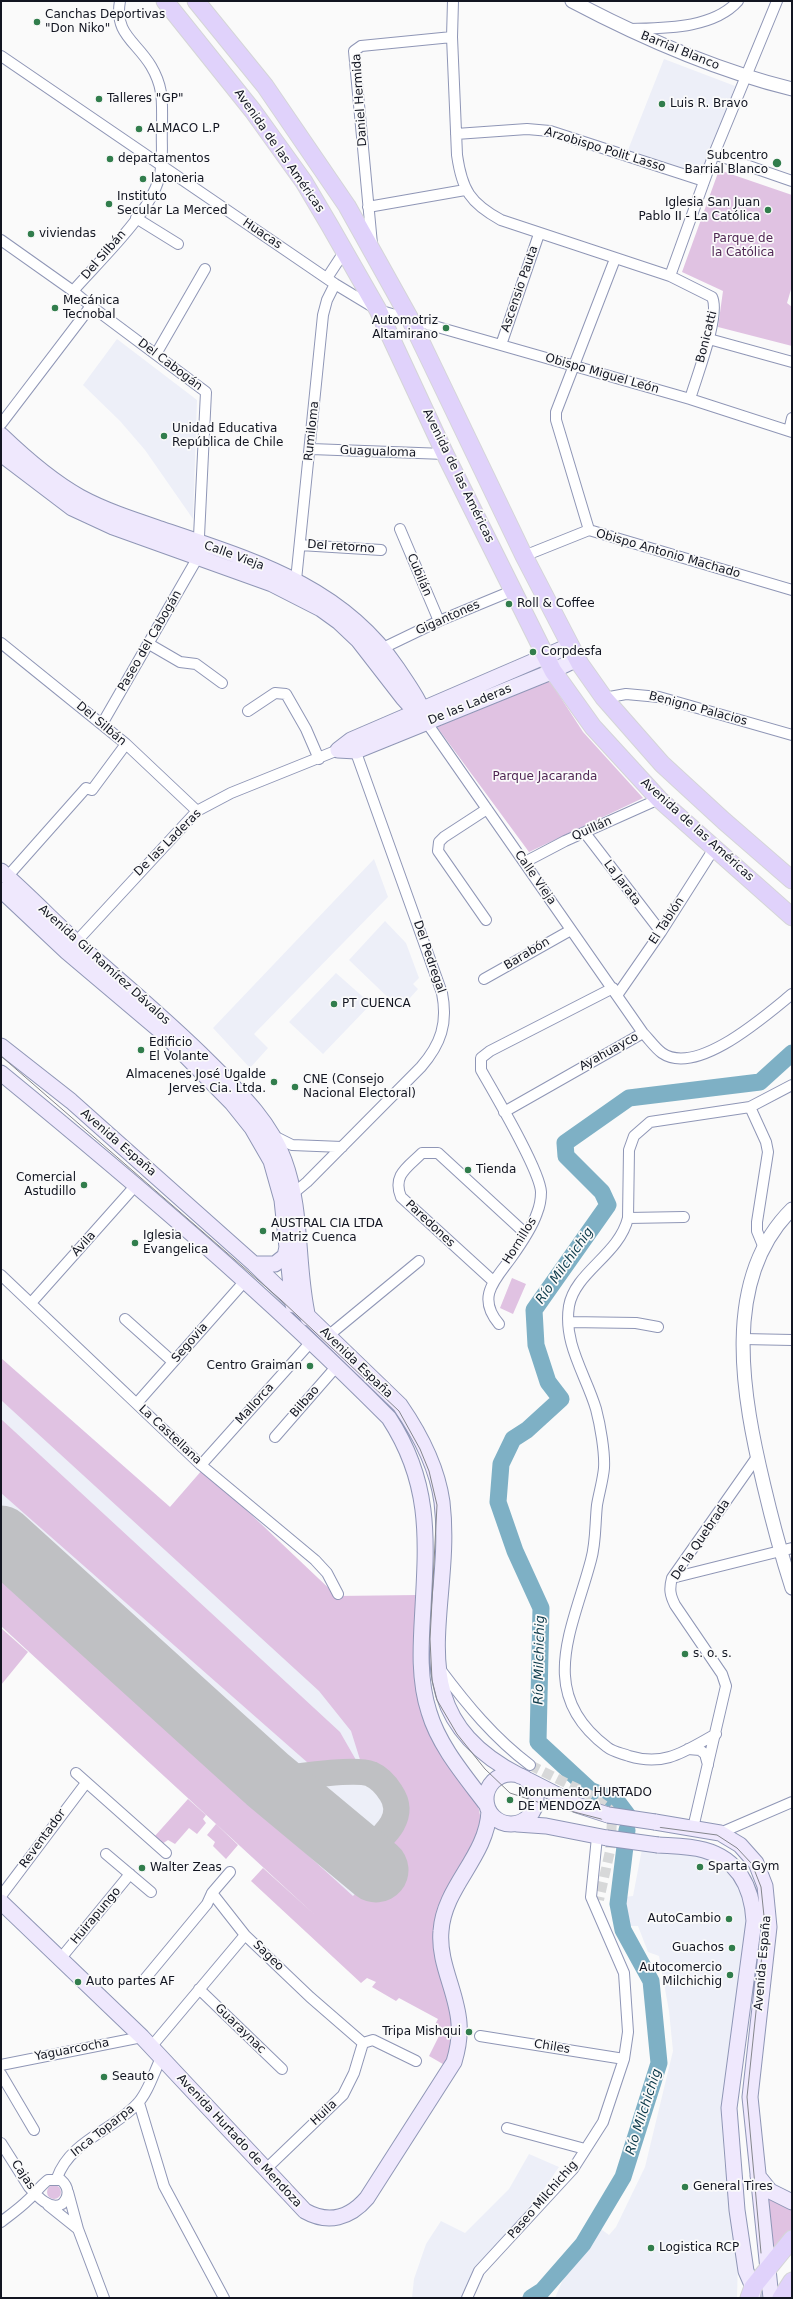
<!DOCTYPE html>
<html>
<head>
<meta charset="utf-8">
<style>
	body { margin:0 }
	#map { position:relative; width:793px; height:2299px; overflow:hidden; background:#fafafa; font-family:"DejaVu Sans",sans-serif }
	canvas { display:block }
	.frame { position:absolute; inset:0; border:2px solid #121521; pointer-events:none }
</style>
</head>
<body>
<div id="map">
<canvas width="793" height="2299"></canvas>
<div class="frame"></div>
</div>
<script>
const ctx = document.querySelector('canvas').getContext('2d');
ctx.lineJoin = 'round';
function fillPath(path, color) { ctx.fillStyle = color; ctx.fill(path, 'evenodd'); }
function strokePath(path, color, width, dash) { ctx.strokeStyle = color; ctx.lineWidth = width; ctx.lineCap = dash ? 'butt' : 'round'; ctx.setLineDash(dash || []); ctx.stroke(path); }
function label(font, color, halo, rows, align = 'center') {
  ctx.font = font + ' "DejaVu Sans",sans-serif'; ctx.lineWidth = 3.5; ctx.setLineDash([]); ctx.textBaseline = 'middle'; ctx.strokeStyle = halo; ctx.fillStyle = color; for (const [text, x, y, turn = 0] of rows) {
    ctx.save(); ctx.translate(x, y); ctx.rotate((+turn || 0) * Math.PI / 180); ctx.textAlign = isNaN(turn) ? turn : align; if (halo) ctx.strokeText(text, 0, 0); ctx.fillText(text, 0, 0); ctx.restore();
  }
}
const built = new Path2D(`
	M664 59 735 86 705 172 702 174 628 150Z
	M117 339 197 400 193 519 145 450 120 421 83 385Z
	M374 859 388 897 254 1034 268 1048 250 1068 213 1028Z
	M385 921 406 943 419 978 413 984 418 989 400 1009 349 960Z
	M336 973 371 1004 323 1054 289 1022Z
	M1 1358 170 1507 203 1469 241 1502 288 1551 337 1596H406L445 1787 365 1961 1 1626Z
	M642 1849 707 1856 718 1861 740 1885 748 1918 721 2108 724 2160 738 2260 737 2298H555L564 2277 601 2229 609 2235 616 2227 645 2167 673 2051 669 2011 659 1956 648 1952 638 1926H629L622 1912 624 1897 633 1896Z
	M529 2154 559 2167 541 2193 473 2273 464 2298H412L414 2279 426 2244 441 2221 465 2233 509 2189Z`);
const green = new Path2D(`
	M719 170 792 195V286L787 303 792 307V346L718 327 723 291 682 272Z
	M550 681 583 732 643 798 529 852 437 727Z
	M512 1278 526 1284 513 1314 500 1308Z
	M1 1358 170 1507 203 1469 337 1596 418 1595 426 1713 476 1795 482 1825 445 1902 454 2023 448 2067 429 2056 439 2036 431 2032 438 2019 399 1998 396 2001 372 1987 376 1982 367 1978 361 1983 251 1881 263 1868 315 1915 1 1626V1577L353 1896 398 1850 392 1843 399 1827 396 1797 386 1782 362 1766 351 1731 319 1691 1 1400Z
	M1 1419 340 1732 356 1760 355 1766 351 1769 316 1770 1 1493Z
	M1 1628 28 1652 1 1685Z
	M188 1799 206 1815 203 1819 206 1823 197 1834 189 1828 175 1844 168 1840 162 1844 154 1837Z
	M216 1824 238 1845 226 1859 213 1846 215 1842 207 1835Z
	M47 2192a7 7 0 1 1 14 0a7 7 0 1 1-14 0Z
	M768 2194 792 2205V2235L772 2258Z`);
const river = new Path2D(`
	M629 1817 617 1801 590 1790 538 1742 541 1608 515 1551 498 1502 501 1464 513 1439 527 1430 561 1399 548 1382 536 1345 534 1310 608 1205 602 1192 566 1156 565 1143 629 1098 760 1082 792 1053
	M531 2298 542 2291 583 2244 623 2177 659 2063 651 1981 623 1930 618 1904 627 1830`);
const taxiway = new Path2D(`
	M268 1780C290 1778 353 1767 371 1774 380 1778 386 1785 391 1793 409 1820 378 1840 361 1857`);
const runway = new Path2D(`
	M1 1538 268 1780 376 1870`);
const minorTunnel = new Path2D(`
	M530 1765 590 1795 609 1809 612 1821 610 1851 599 1900`);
const minor = new Path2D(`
	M453 1 452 37 457 155C462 190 470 203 501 220L670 276 712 297C721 315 696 378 690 399
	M630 29C664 28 713 29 738 1
	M1 56 335 284 378 310 690 399 792 432
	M456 134 527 129 550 131 704 181
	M714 154 792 181
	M368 207 465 190
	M136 218 178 244
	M1 240 73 291 91 306 206 392 198 557 102 724
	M372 244 354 51 361 46 452 37
	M670 276 714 154 777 1
	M327 278 344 252
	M73 291C98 262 150 214 159 178 164 163 161 143 162 127 162 102 164 88 151 66 136 41 114 34 120 1
	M709 339 792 362
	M501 345 539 234
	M156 354 205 269
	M1 424 91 306
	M789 431 792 418
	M311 449 445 454
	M400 529 439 621
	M589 530 556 420V412L615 259
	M300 545 381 550
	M524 556 589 530 792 590
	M296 580 323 315 327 300 335 284
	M1 643 126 744 197 811
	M149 644 180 662 196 664 222 683
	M383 648 439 621 514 590
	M604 698 626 694 659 697 792 735
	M248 711 275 693 286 694 306 729 319 759
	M427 723 643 1033C649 1039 655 1048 662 1053 697 1077 766 1015 792 994
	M585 833 661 932
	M525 862 565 841 659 799
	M7 877 86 788 92 790 126 744
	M486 920 438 851 439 842 444 837 487 809
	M76 942 197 811 231 793 338 750
	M484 979 571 930
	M618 994 661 932 715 847
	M750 1107 766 1142 768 1152 757 1222V1231L764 1248
	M504 1112 643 1033
	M274 1136 292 1145 342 1147
	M289 1197 307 1182 421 1067C441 1044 448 1023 442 993L354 747
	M628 1218 684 1217
	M1 1275 201 1465 315 1560 327 1573 338 1594
	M493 1281 401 1197C392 1175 408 1167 422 1153H438L526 1234
	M31 1303 136 1185
	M125 1319 173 1362
	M569 1322 636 1323 658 1327
	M499 1324C476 1297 495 1280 511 1258 521 1244 532 1228 537 1213 539 1208 541 1198 541 1192 540 1170 494 1093 481 1070V1058L490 1051 613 988
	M328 1336 419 1261
	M743 1339 792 1340
	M137 1403 244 1282
	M275 1437 336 1367
	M201 1465 310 1343
	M672 1578 792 1548
	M440 1669C467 1705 494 1738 530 1765
	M716 1734C685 1751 665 1767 629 1756 621 1753 613 1752 607 1747 535 1693 573 1629 591 1560 596 1543 595 1523 597 1505 599 1493 603 1480 604 1468 605 1452 600 1424 596 1409 586 1375 563 1344 569 1306 575 1272 619 1255 628 1218L629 1150 634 1136 650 1122 750 1107 792 1085
	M688 1749 700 1750 705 1754 708 1765
	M76 1773 166 1853
	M693 1828 726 1686 722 1674 675 1605C670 1595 669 1589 672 1578L757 1457
	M720 1833 792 1802
	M106 1854 151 1892
	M230 1872 212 1893 245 1935
	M1 1896 86 1783
	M61 1958 130 1874
	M144 1980 207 1904 212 1893
	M199 1989 282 2069
	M480 2036 624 2059
	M363 2043 373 2040 416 2061
	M151 2047 245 1935 310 1997 363 2043
	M1 2065 142 2037
	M1 2074 34 2130
	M139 2103 164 2186 224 2298
	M507 2128 585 2149
	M1 2143 29 2187C37 2196 50 2211 62 2204 70 2196 69 2187 61 2180H48C40 2186 35 2194 28 2200 20 2208 10 2215 1 2222
	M265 2170 343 2095 354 2073 363 2043
	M57 2178C70 2141 112 2131 137 2104 148 2093 154 2072 161 2058
	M68 2192 78 2229 104 2298
	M48 2205 78 2229
	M467 2298 479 2271 573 2169 603 2122 624 2059 628 2032 624 1973 591 1897 597 1837`);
const tertiary = new Path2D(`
	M572 1C642 38 715 70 792 89
	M792 1209C720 1280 743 1398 764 1486 772 1520 781 1554 792 1588`);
const secondary = new Path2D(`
	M1 435C25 458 51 481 80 497 106 511 134 520 161 529 251 560 341 585 397 668 409 686 421 702 427 723
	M1 454 72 508 113 527 272 584 321 609 339 622 358 640 403 698 421 718
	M338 750 356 751 546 674 577 659
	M338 750 351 740 569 646
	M1 871C33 899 62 930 94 958 133 992 173 1026 210 1063 239 1092 270 1121 284 1160 303 1211 296 1267 308 1318
	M1 890 67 952 164 1034 232 1103 252 1128 271 1161 282 1200 293 1305
	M1 1046 71 1101 254 1264 400 1405C420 1434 437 1466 442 1502 455 1611 391 1710 520 1776
	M1 1073C134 1182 267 1295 389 1418 430 1481 427 1535 423 1607 421 1642 418 1678 429 1712 439 1746 465 1776 486 1804
	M254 1264H275L285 1256 287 1247
	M486 1799a25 25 0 1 1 50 0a25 25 0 1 1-50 0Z
	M528 1780 577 1805 608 1815
	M655 1822 720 1833 740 1845 756 1863 765 1886 769 1927 750 2097 771 2298
	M517 1824 546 1826 607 1838
	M658 1845C673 1846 690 1846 704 1850 738 1859 752 1887 754 1921L729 2108 737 2210 746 2271 753 2287V2297
	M1 1902 142 2037 305 2211C328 2224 350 2218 367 2198L454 2062C458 2049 460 2036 459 2023 457 1992 438 1963 441 1931 444 1886 487 1857 489 1811
	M758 2176 770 2191 792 2202`);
const primary = new Path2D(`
	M165 1 253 111 304 182 330 226 378 310 445 454 553 671 593 727 659 799 792 917
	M196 1 265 86 347 206 410 319 524 556 580 664 604 698 662 764 724 821 792 880
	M749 2298 753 2287 792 2239
	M781 2298 792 2281`);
const tram = new Path2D(`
	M1 1056 281 1300 399 1411 420 1449 429 1471 437 1505 430 1639 432 1680 437 1700 457 1734 485 1769 510 1793 547 1805 605 1820 717 1835 737 1848 752 1864 761 1887 765 1926 747 2097 761 2253`);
const secondaryBridge = new Path2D(`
	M608 1815 655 1822
	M607 1838 658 1845`);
const markers = [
	[37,22,4,"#317d4c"],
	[99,99,4,"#317d4c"],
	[662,104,4,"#317d4c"],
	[139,129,4,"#317d4c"],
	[110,159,4,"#317d4c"],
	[777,163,5,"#317d4c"],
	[143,179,4,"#317d4c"],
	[109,204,4,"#317d4c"],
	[768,210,4,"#317d4c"],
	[31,234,4,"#317d4c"],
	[55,308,4,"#317d4c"],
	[446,328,4,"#317d4c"],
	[164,436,4,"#317d4c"],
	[509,604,4,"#317d4c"],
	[533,652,4,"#317d4c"],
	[334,1004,4,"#317d4c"],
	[141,1050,4,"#317d4c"],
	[274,1082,4,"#317d4c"],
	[295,1087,4,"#317d4c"],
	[468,1170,4,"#317d4c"],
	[84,1185,4,"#317d4c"],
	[263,1231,4,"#317d4c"],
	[135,1243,4,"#317d4c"],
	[310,1366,4,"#317d4c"],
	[685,1654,4,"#317d4c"],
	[510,1800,4,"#317d4c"],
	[700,1867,4,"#317d4c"],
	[142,1868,4,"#317d4c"],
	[729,1919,4,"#317d4c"],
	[732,1948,4,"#317d4c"],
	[730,1975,4,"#317d4c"],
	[78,1982,4,"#317d4c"],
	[469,2032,4,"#317d4c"],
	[104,2077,4,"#317d4c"],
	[685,2187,4,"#317d4c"],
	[651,2248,4,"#317d4c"]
];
const poiNames = [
	["Canchas Deportivas",45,15],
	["\"Don Niko\"",45,29],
	["Talleres \"GP\"",107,99],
	["Luis R. Bravo",670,104],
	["ALMACO L.P",147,129],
	["Subcentro",768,156,"right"],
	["Barrial Blanco",768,170,"right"],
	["departamentos",118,159],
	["latoneria",151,179],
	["Instituto",117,197],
	["Secular La Merced",117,211],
	["Iglesia San Juan",760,203,"right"],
	["Pablo II - La Católica",760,217,"right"],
	["viviendas",39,234],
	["Mecánica",63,301],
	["Tecnobal",63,315],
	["Automotriz",438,321,"right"],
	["Altamirano",438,335,"right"],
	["Unidad Educativa",172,429],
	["República de Chile",172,443],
	["Roll & Coffee",517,604],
	["Corpdesfa",541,652],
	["PT CUENCA",342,1004],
	["Edificio",149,1043],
	["El Volante",149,1057],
	["Almacenes José Ugalde",266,1075,"right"],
	["Jerves Cia. Ltda.",266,1089,"right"],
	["CNE (Consejo",303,1080],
	["Nacional Electoral)",303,1094],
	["Tienda",476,1170],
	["Comercial",76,1178,"right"],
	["Astudillo",76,1192,"right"],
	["AUSTRAL CIA LTDA",271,1224],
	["Matriz Cuenca",271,1238],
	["Iglesia",143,1236],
	["Evangelica",143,1250],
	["Centro Graiman",302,1366,"right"],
	["s. o. s.",693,1654],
	["Monumento HURTADO",518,1793],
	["DE MENDOZA",518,1807],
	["Sparta Gym",708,1867],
	["Walter Zeas",150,1868],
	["AutoCambio",721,1919,"right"],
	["Guachos",724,1948,"right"],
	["Autocomercio",722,1968,"right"],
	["Milchichig",722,1982,"right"],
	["Auto partes AF",86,1982],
	["Tripa Mishqui",461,2032,"right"],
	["Seauto",112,2077],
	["General Tires",693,2187],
	["Logistica RCP",659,2248]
];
const streetNames = [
	["Barrial Blanco",680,51,22],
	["Daniel Hermida",360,100,-94],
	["Arzobispo Polit Lasso",605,150,17],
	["Avenida de las Américas",279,151,55],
	["Huacas",262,234,34],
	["Del Silbán",104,255,-49],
	["Ascensio Pauta",520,289,-71],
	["Bonicatti",707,337,-76],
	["Del Cabogán",170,365,37],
	["Obispo Miguel León",602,374,16],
	["Rumiloma",312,431,-84],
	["Guagualoma",378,452,2],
	["Avenida de las Américas",458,476,64],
	["Del retorno",341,547,4],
	["Obispo Antonio Machado",668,554,16],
	["Calle Vieja",234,556,20],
	["Cubilán",419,575,67],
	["Gigantones",448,618,-24],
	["Paseo del Cabogán",150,641,-60],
	["De las Laderas",470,705,-22],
	["Benigno Palacios",698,709,15],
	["Del Silbán",101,724,40],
	["Quillán",592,829,-24],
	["Avenida de las Américas",697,830,42],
	["De las Laderas",168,843,-45],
	["Calle Vieja",535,878,55],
	["La Jarata",622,883,53],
	["El Tablón",667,921,-57],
	["Barabón",527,954,-31],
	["Del Pedregal",429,957,71],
	["Avenida Gil Ramírez Dávalos",104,965,42],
	["Ayahuayco",609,1052,-29],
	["Avenida España",118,1143,41],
	["Paredones",430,1224,43],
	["Hornillos",520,1241,-58],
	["Ávila",84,1244,-48],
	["Segovia",190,1343,-49],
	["Avenida España",356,1363,44],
	["Bilbao",305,1402,-49],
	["Mallorca",255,1404,-48],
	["La Castellana",170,1435,43],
	["De la Quebrada",701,1540,-56],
	["Reventador",43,1839,-54],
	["Huirapungo",96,1916,-50],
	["Sageo",268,1956,44],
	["Avenida España",763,1963,-85],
	["Guaraynac",240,2029,44],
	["Chiles",552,2047,9],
	["Yaguarcocha",72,2050,-11],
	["Huila",324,2113,-43],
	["Inca Toparpa",103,2131,-38],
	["Avenida Hurtado de Mendoza",239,2141,47],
	["Cajas",23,2175,56],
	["Paseo Milchichig",543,2200,-49]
];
const parkNames = [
	["Parque de",743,239],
	["la Católica",743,253],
	["Parque Jacaranda",545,777]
];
const waterNames = [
	["Río Milchichig",565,1266,-55],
	["Río Milchichig",540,1660,-89],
	["Río Milchichig",644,2112,-72]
];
fillPath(built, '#edeff8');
fillPath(green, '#e0c2e2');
strokePath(river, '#7eb0c5', 17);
strokePath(taxiway, '#bfc0c3', 26);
strokePath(runway, '#bfc0c3', 65);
strokePath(minorTunnel, '#d7d8d9', 10, [10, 5]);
strokePath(minor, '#8f96b6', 12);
strokePath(tertiary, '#8f96b6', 15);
strokePath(secondary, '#8f96b6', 17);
strokePath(primary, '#d4d5d7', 19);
strokePath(minor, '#fff', 10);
strokePath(tertiary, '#fff', 13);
strokePath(secondary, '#efe8fd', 15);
strokePath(primary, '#e0d2fb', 17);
strokePath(tram, '#84868c', 1);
strokePath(secondaryBridge, '#8f96b6', 17, []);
strokePath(secondaryBridge, '#efe8fd', 15);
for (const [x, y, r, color] of markers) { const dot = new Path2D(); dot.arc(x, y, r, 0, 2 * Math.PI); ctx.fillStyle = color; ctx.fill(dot); strokePath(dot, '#fafafa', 1.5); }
label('12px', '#121521', '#fafafa', poiNames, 'left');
label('12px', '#121521', '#fafafa', streetNames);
label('12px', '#502654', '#fafafa', parkNames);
label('italic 13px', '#0d3a4a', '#fafafa', waterNames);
</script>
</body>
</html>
